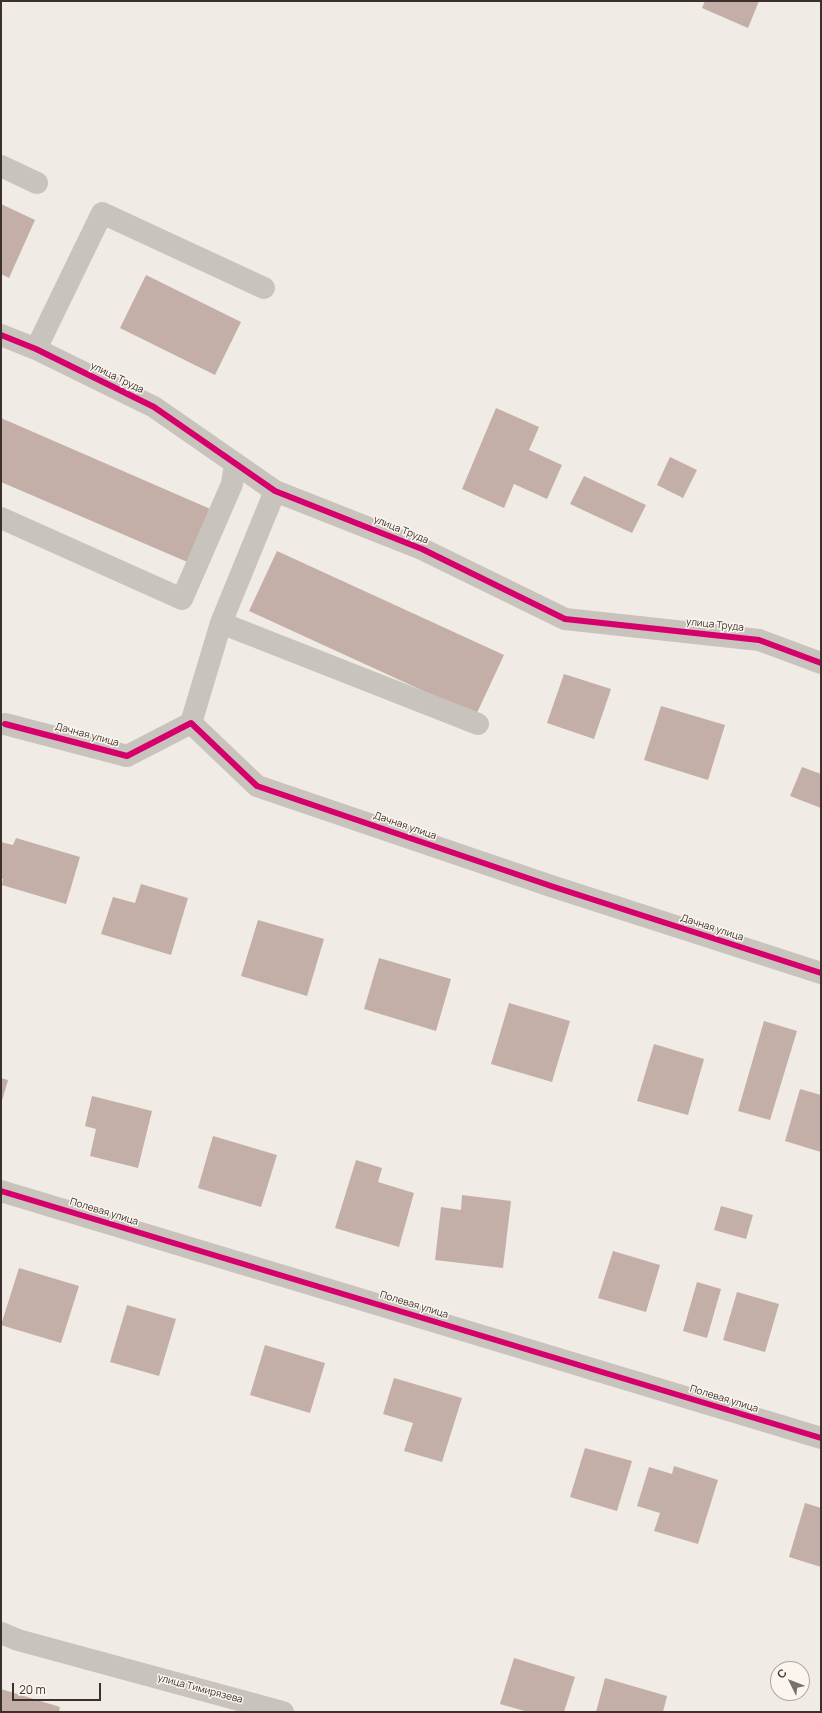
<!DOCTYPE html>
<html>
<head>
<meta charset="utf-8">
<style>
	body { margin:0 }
	#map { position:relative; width:822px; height:1713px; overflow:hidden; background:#f0ebe5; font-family:Manrope,sans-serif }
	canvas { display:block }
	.frame { position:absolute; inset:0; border:2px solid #3b302b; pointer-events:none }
	.north { position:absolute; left:770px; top:1661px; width:40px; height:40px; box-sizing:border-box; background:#fbf5ee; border:1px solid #aea6a0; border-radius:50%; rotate:313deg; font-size:11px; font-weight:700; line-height:16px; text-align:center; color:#3b302b }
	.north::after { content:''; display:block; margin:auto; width:14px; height:18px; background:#7a716c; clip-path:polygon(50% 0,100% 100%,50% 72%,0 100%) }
	.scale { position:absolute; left:12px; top:1683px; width:89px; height:18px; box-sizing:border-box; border:2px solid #3b302b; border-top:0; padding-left:5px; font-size:12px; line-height:14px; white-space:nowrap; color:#3b302b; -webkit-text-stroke:3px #fbf5ee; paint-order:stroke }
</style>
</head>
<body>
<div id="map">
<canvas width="822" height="1713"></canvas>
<div class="frame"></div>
<div class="north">С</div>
<div class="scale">20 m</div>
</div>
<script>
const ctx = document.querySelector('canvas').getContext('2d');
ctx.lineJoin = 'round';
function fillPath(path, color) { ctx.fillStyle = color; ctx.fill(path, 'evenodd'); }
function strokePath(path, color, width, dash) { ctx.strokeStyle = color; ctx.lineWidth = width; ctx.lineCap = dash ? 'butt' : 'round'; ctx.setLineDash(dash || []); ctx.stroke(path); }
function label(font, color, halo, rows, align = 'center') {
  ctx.font = font + ' Manrope,sans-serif'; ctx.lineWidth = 3; ctx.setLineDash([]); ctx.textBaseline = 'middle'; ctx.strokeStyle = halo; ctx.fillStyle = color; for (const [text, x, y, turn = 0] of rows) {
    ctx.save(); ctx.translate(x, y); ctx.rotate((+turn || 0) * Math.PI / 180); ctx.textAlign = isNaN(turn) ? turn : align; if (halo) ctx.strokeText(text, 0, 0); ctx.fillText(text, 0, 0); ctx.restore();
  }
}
const building = new Path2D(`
	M705 1H759L748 28 702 8Z
	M1 204 35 220 9 278 1 274Z
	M146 275 241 322 215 375 120 328Z
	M496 408 539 427 529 450 562 465 547 499 514 484 504 508 462 489Z
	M1 418 215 511 192 564 1 482Z
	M670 457 697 470 683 498 657 485Z
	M584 476 646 505 632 533 570 504Z
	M277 551 504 655 476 715 249 611Z
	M564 674 611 689 594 739 547 723Z
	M661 706 725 725 708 780 644 760Z
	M802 767 821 774V808L790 796Z
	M16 838 80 857 66 904 2 885 3 879 1 878V842L13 845Z
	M141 884 188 898 171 955 101 934 113 897 135 903Z
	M258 920 324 939 307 996 241 976Z
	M379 958 451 979 436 1031 364 1009Z
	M509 1003 570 1021 552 1082 491 1064Z
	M764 1021 797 1031 770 1120 738 1111Z
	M654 1044 704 1059 688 1115 637 1101Z
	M1 1078 8 1080 1 1104Z
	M800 1089 821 1095V1152L785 1141Z
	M92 1096 152 1111 138 1168 90 1156 96 1129 85 1126Z
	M213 1136 277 1155 261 1207 198 1188Z
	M356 1160 382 1168 378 1182 414 1193 399 1247 335 1228Z
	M462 1195 511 1201 503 1268 435 1260 441 1207 461 1210Z
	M721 1206 753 1215 746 1239 714 1230Z
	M613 1251 660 1265 646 1312 598 1298Z
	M19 1268 79 1286 61 1343 1 1325Z
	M697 1282 721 1289 707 1338 683 1331Z
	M737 1292 779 1304 765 1352 723 1340Z
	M127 1305 176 1319 159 1376 110 1362Z
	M265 1345 325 1363 310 1413 250 1395Z
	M394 1378 462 1398 442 1462 404 1451 413 1423 383 1414Z
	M585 1448 632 1461 617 1511 570 1497Z
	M674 1466 718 1480 698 1544 654 1531 660 1513 637 1506 649 1467 672 1474Z
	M805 1503 821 1508V1567L789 1557Z
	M514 1658 575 1677 564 1712H528L500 1704Z
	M605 1678 667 1696 663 1712H596Z
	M1 1689 60 1707 59 1712H1Z`);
const minor = new Path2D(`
	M1 166 37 183
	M1 335 36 349 154 407 275 491 422 549 565 619 759 640 821 663
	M36 349 102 213 264 288
	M1 518 182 599 232 484 235 463
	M221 623 478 724
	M191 723 221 623 275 491
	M5 724 127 756 191 723 257 786 551 886 821 973
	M1 1191 821 1438
	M1 1633 18 1640 283 1712`);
const cycleway = new Path2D(`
	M1 335 36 349 154 407 275 491 422 549 565 619 759 640 821 663
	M5 724 127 756 191 723 257 786 551 886 821 973
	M1 1191 821 1438`);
const streetNames = [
	["улица Труда",117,378,26],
	["улица Труда",401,530,22],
	["улица Труда",715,625,6],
	["Дачная улица",87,735,15],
	["Дачная улица",405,826,19],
	["Дачная улица",712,928,18],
	["Полевая улица",104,1212,17],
	["Полевая улица",414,1305,17],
	["Полевая улица",724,1399,17],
	["улица Тимирязева",200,1689,15]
];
fillPath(building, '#c3afa7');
strokePath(minor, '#c9c3be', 22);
strokePath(cycleway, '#d6006c', 6);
label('10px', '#3b302b', '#fbf5ee', streetNames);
</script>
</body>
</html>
